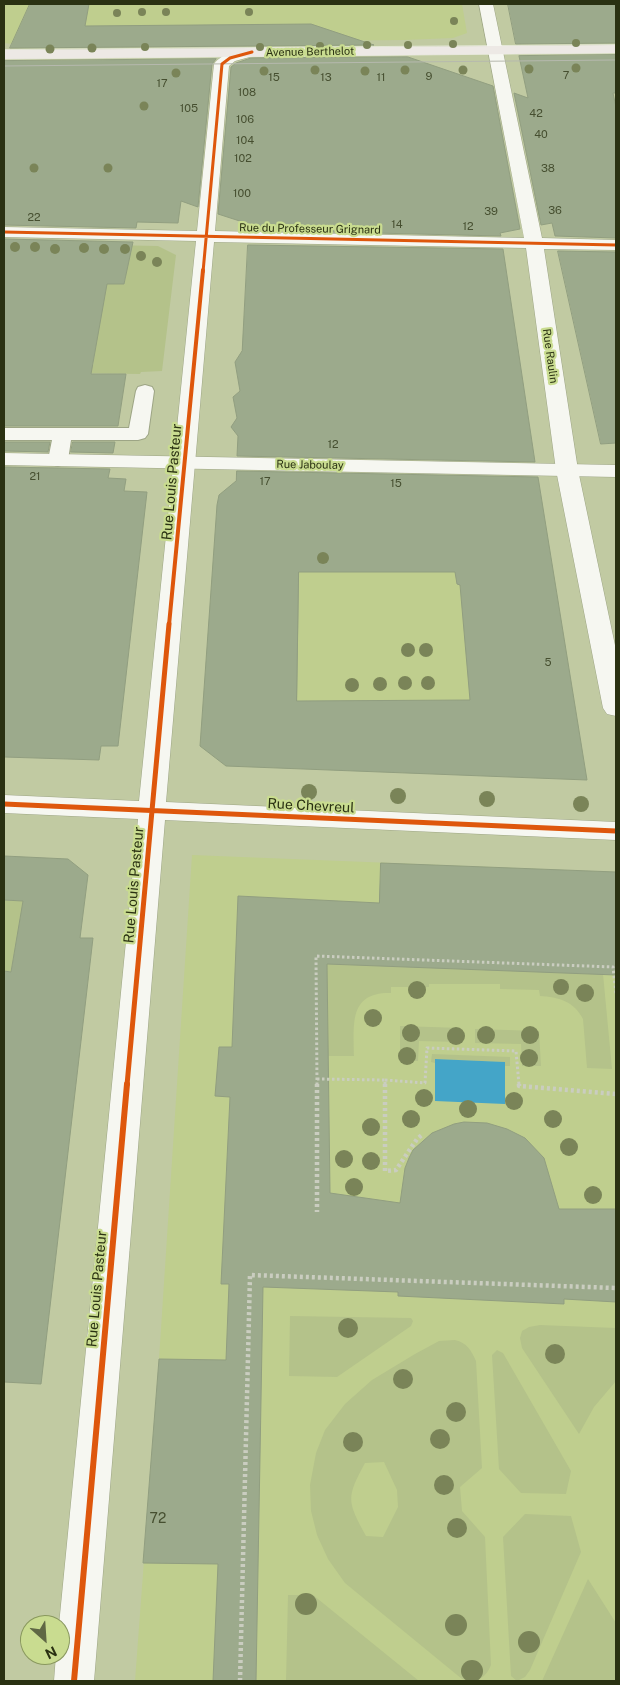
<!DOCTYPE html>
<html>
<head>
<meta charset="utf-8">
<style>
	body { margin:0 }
	#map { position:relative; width:620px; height:1685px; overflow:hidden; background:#c1caa2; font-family:"Public Sans",sans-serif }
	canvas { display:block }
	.frame { position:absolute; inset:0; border:5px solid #2a3112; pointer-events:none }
	.north { position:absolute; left:20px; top:1615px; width:50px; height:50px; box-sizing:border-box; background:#c9dc90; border:1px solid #89985e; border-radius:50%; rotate:154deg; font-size:14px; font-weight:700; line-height:20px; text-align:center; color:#2a3112 }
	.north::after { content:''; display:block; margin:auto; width:18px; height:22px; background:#5f6744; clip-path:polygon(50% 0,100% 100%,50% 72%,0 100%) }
</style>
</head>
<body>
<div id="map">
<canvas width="620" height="1685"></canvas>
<div class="frame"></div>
<div class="north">N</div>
</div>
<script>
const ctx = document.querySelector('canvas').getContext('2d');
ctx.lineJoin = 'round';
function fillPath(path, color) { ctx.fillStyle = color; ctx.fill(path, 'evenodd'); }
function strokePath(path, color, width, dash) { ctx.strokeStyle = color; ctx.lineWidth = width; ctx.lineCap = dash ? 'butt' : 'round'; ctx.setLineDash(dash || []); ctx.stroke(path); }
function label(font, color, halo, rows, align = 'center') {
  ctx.font = font + ' "Public Sans",sans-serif'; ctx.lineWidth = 4.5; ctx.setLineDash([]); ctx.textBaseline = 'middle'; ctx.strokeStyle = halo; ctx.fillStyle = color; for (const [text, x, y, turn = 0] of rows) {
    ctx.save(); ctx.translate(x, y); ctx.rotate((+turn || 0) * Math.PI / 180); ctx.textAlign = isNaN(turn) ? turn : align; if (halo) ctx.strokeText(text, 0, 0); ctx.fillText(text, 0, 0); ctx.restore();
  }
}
const built = new Path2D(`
	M4 4H462L467 33 453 38 404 40 12 44 4 43Z
	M510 486 542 502 587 780 226 766 200 746 217 505 221 493 229 488Z
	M192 855 616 872V1681H135L159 1359Z`);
const green = new Path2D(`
	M4 243 158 246 176 255 162 371 141 372 140 374 73 373 93 366 96 343H77L96 284H124L126 276H98L100 263H4Z
	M4 900 24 901 11 972 4 971Z
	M327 964 603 974 612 1069 587 1068 583 1019C574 1001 558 997 540 996L539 990 500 989V984H429V987H391V993C348 992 354 1025 354 1056H328Z
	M400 1026 461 1028 460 1042 419 1041 418 1061H400Z
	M475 1029 539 1031 541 1066H522L521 1044 475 1043Z
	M432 1054 510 1057V1066H505L504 1062 436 1059 435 1063 431 1062Z
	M290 1316 411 1318 413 1321 411 1326 337 1377 289 1376Z
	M540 1325 616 1328V1381L594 1407 579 1434 522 1348 520 1338 522 1331 529 1327Z
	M455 1340C467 1343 471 1350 476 1361L482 1468 460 1487 462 1511 485 1537 491 1665C485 1679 477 1683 462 1679L345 1583 328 1559 317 1535 311 1511 310 1485 316 1453 325 1430 345 1404 372 1380 415 1354 439 1341ZM384 1462 397 1490 398 1507 383 1537 366 1536C347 1501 346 1498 365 1463Z
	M497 1350 503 1353 571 1471 566 1494 521 1493 499 1469 492 1355Z
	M525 1514 571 1516 581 1552 530 1670 525 1677 517 1681 511 1676 503 1537Z
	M588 1579 616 1623V1681H542Z
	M288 1595H313L419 1681H286Z`);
const water = new Path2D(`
	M435 1059 505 1062V1104L435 1101Z`);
const building = new Path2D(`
	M30 4H89L85 26 311 24 374 45 10 48Z
	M508 4H616V43L516 44Z
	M616 55V93H613L616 107V238L555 236 552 223 541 225 514 93 528 98 519 56Z
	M408 57 493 86 520 229 500 233 501 236 249 230V224L218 214 231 67 236 63 251 58Z
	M216 59 212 64 198 207 181 201 178 223 137 222 136 228 4 225V61Z
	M4 239 133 242 124 284H107L91 374H126L118 426H4Z
	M248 245 503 249 535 462 237 456 238 436 231 427 237 418 233 397 240 391 235 362 242 351Z
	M558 251 616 252V443L601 444Z
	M4 442H50L48 452 4 451Z
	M73 442H115L113 453 71 452Z
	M4 467 110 469 108 478 126 479 124 491 147 492 118 746H101L99 760 4 757Z
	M237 471 538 477 587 780 226 766 200 746 217 505 219 495 236 481ZM299 572H455L457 584 460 585 470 700 297 701Z
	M4 856 68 859 88 875 80 938H93L41 1384 4 1382V971L11 972 23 901 4 900Z
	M381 863 616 872V975L327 964 330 1193 400 1203 405 1168 409 1158 413 1150 432 1133 454 1124 464 1122 487 1123 507 1129 525 1138 544 1158 559 1209H616V1302L564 1299V1304L398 1296V1292L263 1287 256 1681H213L218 1564 143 1563 159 1359 226 1360 229 1284H221L230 1097 215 1096 219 1047H232L238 896 379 903Z`);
const pathFar1 = new Path2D(`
	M317 1079 385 1080V1085
	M385 1080 425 1083 427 1048 516 1051 519 1085
	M317 1085 316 956 613 967 616 994`);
const path = new Path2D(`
	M317 1084V1212
	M385 1084V1171L396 1170 417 1139 423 1134
	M519 1084V1086L616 1094
	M240 1681 250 1275 616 1288`);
const service = new Path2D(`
	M145 385 152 387 154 391 148 434 145 438 138 440H71L68 460 65 464 58 466 51 464 48 460 52 440H4V428H129L136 391 138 387Z`);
const minor = new Path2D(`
	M479 4H493L542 238 616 240V250L544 249 578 470 616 650V716L607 714 603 708 556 470 526 248 214 242 166 802 616 822V840L165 820 94 1681H54L56 1655H60L59 1625 138 819 4 813V795L139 801 196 241 4 237V227L197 231 214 64C222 53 245 46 257 49L259 52 257 55 235 61 229 66 215 231 524 238Z`);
const tertiary = new Path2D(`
	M4 453 616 465V477L4 465Z`);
const primary = new Path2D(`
	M616 45V53L4 59V50Z`);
const tram = new Path2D(`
	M4 66 616 60`);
const cyclewayFar3 = new Path2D(`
	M4 232 616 245
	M203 272 222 64 230 58 252 52`);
const cyclewayFar2 = new Path2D(`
	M169 625 203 270`);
const cyclewayFar1 = new Path2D(`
	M4 804 616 831
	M127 1085 169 624`);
const cycleway = new Path2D(`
	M74 1681 127 1084`);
const trees = [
	[142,12,4],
	[166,12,4],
	[249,12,4],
	[117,13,4],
	[454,21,4],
	[576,43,4],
	[453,44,4],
	[367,45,4],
	[408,45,4],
	[320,46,4],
	[145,47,4],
	[260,47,4],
	[92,48,4.5],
	[50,49,4.5],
	[576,68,4.5],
	[529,69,4.5],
	[315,70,4.5],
	[405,70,4.5],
	[463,70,4.5],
	[264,71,4.5],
	[365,71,4.5],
	[176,73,4.5],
	[144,106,4.5],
	[34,168,4.5],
	[108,168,4.5],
	[15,247,5],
	[35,247,5],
	[84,248,5],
	[55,249,5],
	[104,249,5],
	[125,249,5],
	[141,256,5],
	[157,262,5],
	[323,558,6],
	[408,650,7],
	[426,650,7],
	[405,683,7],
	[428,683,7],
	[380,684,7],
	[352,685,7],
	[309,792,8],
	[398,796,8],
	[487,799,8],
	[581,804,8],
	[561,987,8],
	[417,990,9],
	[585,993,9],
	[373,1018,9],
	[411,1033,9],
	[486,1035,9],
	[530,1035,9],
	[456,1036,9],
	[407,1056,9],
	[529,1058,9],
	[424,1098,9],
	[514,1101,9],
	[468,1109,9],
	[411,1119,9],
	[553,1119,9],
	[371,1127,9],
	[569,1147,9],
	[344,1159,9],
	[371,1161,9],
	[354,1187,9],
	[593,1195,9],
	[348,1328,10],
	[555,1354,10],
	[403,1379,10],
	[456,1412,10],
	[440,1439,10],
	[353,1442,10],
	[444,1485,10],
	[457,1528,10],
	[306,1604,11],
	[456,1625,11],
	[529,1642,11],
	[472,1671,11]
];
const farStreetnames = [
	["Avenue Berthelot",310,52,-1],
	["Rue du Professeur Grignard",310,229,1],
	["Rue Raulin",550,356,82],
	["Rue Jaboulay",310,465,1]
];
const numberNames = [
	["7",566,76],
	["9",429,77],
	["15",274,78],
	["13",326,78],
	["11",381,78],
	["17",162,84],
	["108",247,93],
	["105",189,109],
	["42",536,114],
	["106",245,120],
	["40",541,135],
	["104",245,141],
	["102",243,159],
	["38",548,169],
	["100",242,194],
	["36",555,211],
	["39",491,212],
	["22",34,218],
	["14",397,225],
	["12",468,227],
	["12",333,445],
	["21",35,477],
	["17",265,482],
	["15",396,484],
	["5",548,663]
];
const streetNames = [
	["Rue Louis Pasteur",172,482,-85],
	["Rue Chevreul",311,806,3],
	["Rue Louis Pasteur",134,885,-85],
	["Rue Louis Pasteur",97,1289,-85]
];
const nearNumbernames = [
	["72",158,1519]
];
fillPath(built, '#bfce8e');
fillPath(green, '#b4c28a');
fillPath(water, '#44a5c8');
fillPath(building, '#9caa8c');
strokePath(building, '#919e80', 1);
strokePath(service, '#9da585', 2);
strokePath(minor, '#9da585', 1);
strokePath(tertiary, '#9da585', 1);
strokePath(primary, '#e3e7d5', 1);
strokePath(pathFar1, '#cacdc0', 3, [2.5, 2.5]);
strokePath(path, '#cacdc0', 4.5, [3, 3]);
fillPath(service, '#f6f7f1');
fillPath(minor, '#f6f7f1');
fillPath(tertiary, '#f6f7f1');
fillPath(primary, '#ede9e5');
strokePath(tram, '#b6b9ae', 1);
strokePath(cyclewayFar3, '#de570c', 3);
strokePath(cyclewayFar2, '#de570c', 4);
strokePath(cyclewayFar1, '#de570c', 5);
strokePath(cycleway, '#de570c', 6);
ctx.fillStyle = '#7a8458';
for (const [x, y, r] of trees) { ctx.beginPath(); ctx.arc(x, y, r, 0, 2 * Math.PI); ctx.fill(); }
label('11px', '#2a3112', '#c9dc90', farStreetnames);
label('11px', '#464f30', null, numberNames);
label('14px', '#2a3112', '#c9dc90', streetNames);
label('14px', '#464f30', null, nearNumbernames);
</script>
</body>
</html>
